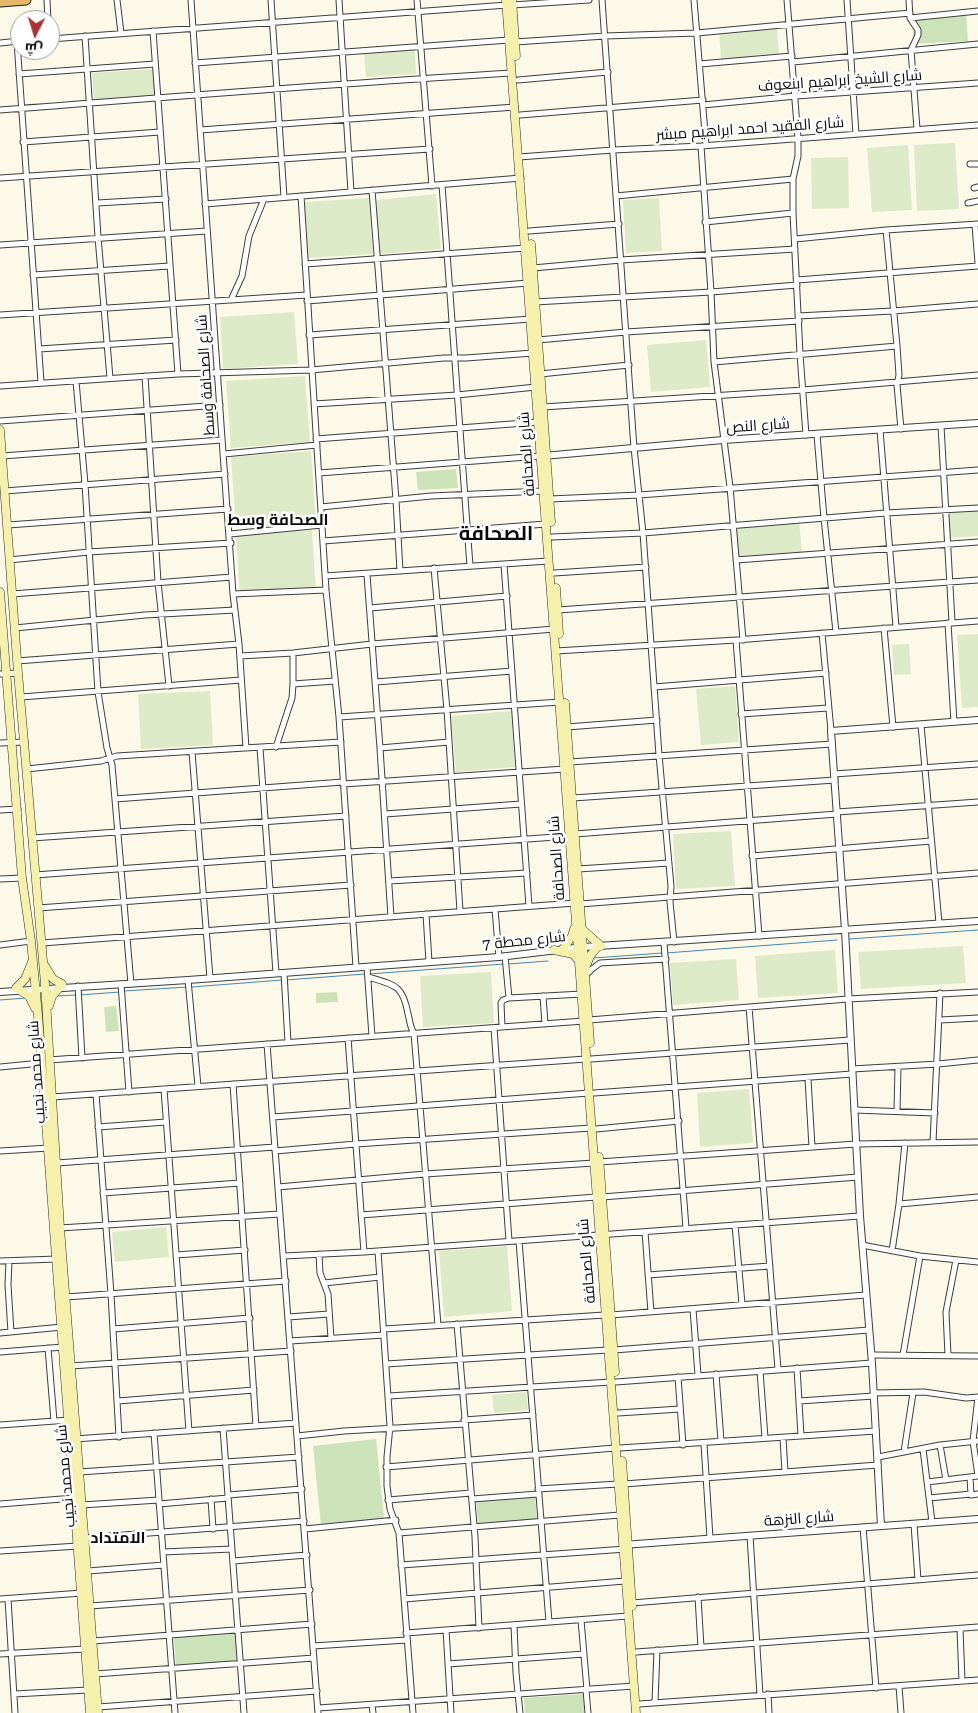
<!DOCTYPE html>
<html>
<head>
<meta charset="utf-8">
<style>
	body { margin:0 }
	#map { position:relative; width:978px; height:1713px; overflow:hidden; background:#fcf9e9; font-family:"Roboto Serif",Cairo,serif }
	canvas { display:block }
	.north { position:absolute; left:10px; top:10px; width:50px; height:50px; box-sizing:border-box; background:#fff; border:1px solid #9d9d9d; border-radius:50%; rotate:185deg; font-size:14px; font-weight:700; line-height:20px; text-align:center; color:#0a0a0a }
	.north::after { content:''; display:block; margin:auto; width:18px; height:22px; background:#a83435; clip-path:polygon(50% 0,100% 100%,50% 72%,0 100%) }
</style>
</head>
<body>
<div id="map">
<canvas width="978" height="1713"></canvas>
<div class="north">ش</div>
</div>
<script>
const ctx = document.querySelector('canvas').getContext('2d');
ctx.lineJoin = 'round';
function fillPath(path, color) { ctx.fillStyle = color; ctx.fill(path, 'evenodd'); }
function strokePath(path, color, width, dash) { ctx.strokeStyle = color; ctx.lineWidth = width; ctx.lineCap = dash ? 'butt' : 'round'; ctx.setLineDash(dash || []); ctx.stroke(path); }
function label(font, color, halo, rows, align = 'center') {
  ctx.font = font + ' "Roboto Serif",Cairo,serif'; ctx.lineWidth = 5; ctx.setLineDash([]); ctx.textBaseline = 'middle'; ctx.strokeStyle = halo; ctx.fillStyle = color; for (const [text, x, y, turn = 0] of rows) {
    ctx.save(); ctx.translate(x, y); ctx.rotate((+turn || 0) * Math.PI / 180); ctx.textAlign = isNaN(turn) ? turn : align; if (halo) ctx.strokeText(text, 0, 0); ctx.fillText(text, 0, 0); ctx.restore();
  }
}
const green = new Path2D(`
	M966 14 968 41 914 44 912 19Z
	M456 469 458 488 418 490 416 472Z
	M337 992 338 1002 316 1003V993Z
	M116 1006 119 1031 106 1032 104 1007Z
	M376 1439 384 1518 321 1525 313 1446Z
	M535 1496 537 1520 478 1524 476 1501Z
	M236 1633 238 1661 176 1667 174 1638Z
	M584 1694 585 1713H525L524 1698Z`);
const pitch = new Path2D(`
	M777 28 779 55 721 59 719 32Z
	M415 50 416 74 366 77 364 54Z
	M153 69 155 96 94 100 92 73Z
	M955 143 959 209 917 211 914 145Z
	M908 145 912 210 872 212 867 148Z
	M848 157 849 208 812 209 811 158Z
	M436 194 441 249 380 254 375 200Z
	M369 198 373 254 308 258 304 202Z
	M659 198 662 251 626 253 623 200Z
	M294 312 298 364 223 369 220 317Z
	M706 340 710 387 651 392 647 345Z
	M305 376 310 442 231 448 226 381Z
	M311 451 316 523 236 528 231 457Z
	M978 507V536L948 538 946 508Z
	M799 522 802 552 738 557 735 527Z
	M312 530 316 591 240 596 236 535Z
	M978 634V707L962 708 957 635Z
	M909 644 911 674 894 675 892 645Z
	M735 686 739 742 701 745 696 689Z
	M210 691 213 745 141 749 138 694Z
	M511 711 515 767 456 772 451 716Z
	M731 831 735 886 676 889 673 834Z
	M963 946 966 983 861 989 858 952Z
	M835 950 838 993 758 998 755 956Z
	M736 959 739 1000 673 1005 670 963Z
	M491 972 494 1023 423 1027 420 976Z
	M749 1089 753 1143 700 1147 697 1093Z
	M166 1227 169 1257 115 1262 112 1232Z
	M507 1246 512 1311 444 1317 439 1251Z
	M526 1392 528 1410 494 1413 492 1395Z`);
const stream = new Path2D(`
	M849 939 978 930
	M666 953 837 940
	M594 958 662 953
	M508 964 548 961
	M369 974 504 964
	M286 980 365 974
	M192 987 282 980
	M124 991 188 987
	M79 995 120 992
	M57 996 76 995
	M0 1000 26 998`);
const minor = new Path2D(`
	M47 0 48 20
	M117 0 121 33
	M191 0 233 594 239 644 246 748
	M271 0 284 197
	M339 0 351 192
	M417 0 432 186
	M602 0 634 448 643 533 659 755 671 886 670 902 674 942
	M694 0 706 145
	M787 0 798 138V156L793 179V213L800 354 806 435
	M847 0 856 134
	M909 0 910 18 918 30V35L911 50 917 129
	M512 5 589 0
	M910 18 978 11
	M153 31 178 374
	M85 36 98 237 110 378
	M50 39 507 5
	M17 42 41 382
	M515 42 605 36 697 33 910 13
	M0 43 19 41
	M793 62 978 44
	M195 63 509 40
	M700 64 792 56
	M19 74 155 64
	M518 80 608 72
	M703 105 796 96 978 83
	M0 110C171 97 342 83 512 73
	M520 115 703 100
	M200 130 515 107
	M23 142 160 132
	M701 146 711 292 714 362 730 487 743 640
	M519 157 613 150 701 146 978 125
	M970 164H978
	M0 178 430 149
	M442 185 470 566
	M974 188 978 187
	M372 190 396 500 400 571
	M301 196 326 590 339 717 356 967
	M616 196 793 179
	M97 203 166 199
	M968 203 978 201
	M205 204 521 178
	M705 222 793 213
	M975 225 978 263
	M886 230 897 346 899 375 897 385 901 429
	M529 231 619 224
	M795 239 886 230 978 224
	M0 245 207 231
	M305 264 526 248
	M533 268 621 260 795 249
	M33 275 170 266
	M797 280 978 266
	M231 300 242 276 249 236 264 199
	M307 301 528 283
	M535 302 711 292 797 285
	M0 315 307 295
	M798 316 893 311 978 304
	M309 335 531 319
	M538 340 626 332 799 321
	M39 349 176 340
	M714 362 897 346
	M540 374 629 365
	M145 376 158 582 169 686
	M76 381 85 484 98 692 107 748 112 765 131 984
	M0 386 178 374 311 370 444 358H466L533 353
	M314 404 457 395 536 387
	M543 407 803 390 978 375
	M0 421 220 405
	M941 426 952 622
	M880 430 896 627
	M817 435 824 518 836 632
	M316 439 538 422
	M224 454 317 445
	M2 456 222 440
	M319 473 540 456
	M5 491 225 474
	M550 499 639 495 978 470
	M321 507 431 496 543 491
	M8 525 228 509
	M230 534 322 525
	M552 537 643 533 886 513 978 508
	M323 541 546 524
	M9 560 89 552 231 543
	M736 560 978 542
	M504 564 529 906
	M434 568 447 710 460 911
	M554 573 646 567
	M367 575 380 748 391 917
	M325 576 548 561
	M12 594 232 577
	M233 594 326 590
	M370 608 507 596
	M558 610 978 580
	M948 623 954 722
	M15 628 145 615 235 610
	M884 628 893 727
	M822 633 831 731
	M736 640 759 936
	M556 651 736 640 978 621
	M240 656 293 653 372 644 554 629
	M17 661 239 644
	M0 674 18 673
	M376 682 512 671
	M293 684 335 681
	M654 687 826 673
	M21 697 241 680
	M741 714 828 708
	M339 717 560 702
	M921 725 939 923
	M567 727 657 720
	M0 743 25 742
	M276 747 292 698 293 684V653
	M260 748 276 973
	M380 748 449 742
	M192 752 210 978
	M570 762 832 744
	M27 769 101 761 117 756 341 742
	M834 774 978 764
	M343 784 565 769
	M573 798 835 780
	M115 799 343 782
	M0 810 18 809
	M837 812 978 802
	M385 814 521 804
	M575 834 837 814
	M32 838 346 816
	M752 856 931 841
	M578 869 669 863
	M35 875 569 836
	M0 879 22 878
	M389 881 527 873
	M580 904 978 873
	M38 908 351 885
	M495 909 499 957
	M426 914 429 962
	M42 943 575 903
	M664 943 686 1228
	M0 945 31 941
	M367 967 372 1036
	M284 973 288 1042
	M368 977C395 985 403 985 408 1014 410 1021 410 1028 414 1033L438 1325
	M584 977 592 969 600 963 666 959
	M188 980 198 1086
	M121 984 129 1092
	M78 986 82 1058
	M543 996 545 1024
	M509 998 582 994
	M749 1007 778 1369
	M589 1020 848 999 978 992
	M940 1020 978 1018
	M502 1027 501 1003 503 1000 509 998 505 956
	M494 1028 509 1241
	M348 1038 364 1252
	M267 1044 318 1713
	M591 1059 850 1040
	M49 1060 584 1021
	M0 1067 41 1063
	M852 1069 938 1064 978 1060
	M808 1079 812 1147
	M233 1084 256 1426
	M164 1089 189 1431
	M594 1093 852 1074
	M96 1094 111 1294 119 1437
	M52 1097 586 1059
	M854 1110 935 1113
	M897 1111 898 1067
	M273 1117 589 1093
	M98 1127 166 1122
	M596 1129 679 1121
	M933 1142 940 993
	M0 1151 49 1148
	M275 1151 356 1144 591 1128
	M599 1162 856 1144 978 1142
	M57 1163 275 1147
	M278 1187 425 1174 594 1163
	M103 1193 240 1183
	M602 1197 858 1177
	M899 1204 978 1197
	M361 1215 596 1197
	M735 1225 742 1304
	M60 1228 280 1214
	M645 1232 651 1312
	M519 1241 549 1622
	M862 1245 920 1256 978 1262
	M378 1251 390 1426 387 1457V1486L390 1509 399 1533 413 1713
	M892 1251 899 1204 905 1143
	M319 1254 320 1273 328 1294 331 1338
	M176 1255 245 1250
	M284 1256 364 1252 860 1216
	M0 1261 57 1259
	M9 1261 8 1285 11 1332
	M648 1275 770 1266
	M324 1283 380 1277
	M66 1297 286 1281
	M693 1309 698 1375
	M611 1315 866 1295
	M288 1317 329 1314
	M457 1324 475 1537 479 1628
	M113 1329 250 1318
	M384 1329 605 1315
	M0 1333 62 1327
	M290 1341 384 1335
	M48 1348 54 1421
	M614 1350 869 1330
	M0 1352 63 1347
	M872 1355 978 1356
	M903 1355 920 1256
	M948 1355 946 1312 956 1260
	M386 1364 608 1350
	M71 1366 291 1351
	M797 1368 801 1436
	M760 1371 765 1438
	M716 1374 721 1441
	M678 1377 683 1445
	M616 1382 872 1363
	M874 1393 924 1392 966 1398 978 1397
	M389 1396 611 1382
	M978 1397 973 1441 978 1476
	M118 1401 254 1390
	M799 1401 874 1396
	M618 1413 680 1409
	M464 1420 533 1415
	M0 1425 69 1420
	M223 1428 244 1713
	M154 1433 175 1713
	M297 1436 344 1431 465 1424
	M783 1438 785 1472
	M75 1439 296 1423
	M704 1444 710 1538
	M940 1445 946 1480
	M620 1448 876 1431
	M923 1449 932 1522
	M904 1452 913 1393
	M878 1457 940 1445 978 1441
	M386 1467 615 1448
	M79 1472 299 1457
	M970 1477 971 1495 978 1494
	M927 1482 978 1476
	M624 1484 878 1465
	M538 1489 618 1484
	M228 1495 302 1489
	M929 1498 971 1494
	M211 1499 213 1529
	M472 1499 538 1494
	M388 1500 471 1493
	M0 1504 74 1498
	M159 1504 228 1498
	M82 1505 159 1500
	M914 1524 918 1580
	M863 1527 876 1688
	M305 1529 396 1520
	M399 1533 620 1515
	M750 1536 760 1695
	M85 1538 304 1521
	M0 1551 78 1546
	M163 1552 232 1549
	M233 1561 307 1555
	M401 1565 626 1549
	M88 1571 164 1565
	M698 1597 701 1647
	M0 1599 82 1593
	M8 1599 15 1713
	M404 1599 625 1581
	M632 1603 978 1575
	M90 1606 310 1590
	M581 1620 587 1690
	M514 1625 516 1673 520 1713
	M960 1629 962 1681
	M446 1630 451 1713
	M406 1633 628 1616
	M93 1641 312 1624
	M313 1646 407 1640
	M636 1652 978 1627
	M0 1654 85 1649
	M448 1664 584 1654
	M95 1674 314 1658
	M899 1686 901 1713
	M586 1690 588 1713
	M14 1694 88 1690
	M768 1694 769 1713
	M655 1702 657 1650
	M639 1704 978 1680
	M372 1705 373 1713
	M98 1707 317 1691
	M318 1708 634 1686`);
const tertiary = new Path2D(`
	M543 456 723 440 978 423
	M0 992 188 980 499 957 583 947 978 921
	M881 1526 872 1363 860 1216 845 930 831 731 978 720
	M623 1545 978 1519`);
const secondary = new Path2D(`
	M506 0 636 1713
	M512 0 516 56
	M531 244 551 522
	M0 430 18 673 45 984 60 1228 98 1713
	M556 588 559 634
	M0 592 22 878 31 941 38 1015 90 1713
	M565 703 590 1043
	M582 929 601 946
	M563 949 572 936 574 929
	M554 950 573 954 579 961
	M45 966 53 979 62 984
	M586 966 590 956 598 946
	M16 988 25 979 32 962
	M21 991 29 996 35 1008
	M49 1006 52 996 59 988
	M599 1157 615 1372
	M622 1461 632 1606`);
const trunk = new Path2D(`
	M0 2 26 0`);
const streetNames = [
	["شارع الشيخ ابراهيم ابنعوف",840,81,-4],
	["شارع الفقيد احمد ابراهيم مبشر",750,129,-4],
	["شارع الصحافة وسط",206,375,-94],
	["شارع النص",758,426,-4],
	["شارع الصحافة",527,454,-94],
	["شارع الصحافة",557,858,-94],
	["شارع محطة 7",524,941,-6],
	["شارع محمد نجيب",37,1072,-94],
	["شارع الصحافة",587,1261,-95],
	["شارع محمد نجيب",66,1476,-95],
	["شارع النزهة",799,1519,-4]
];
const neighbourhoodNames = [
	["الصحافة وسط",278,520],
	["الامتداد",118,1538]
];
const districtNames = [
	["الصحافة",496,534]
];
fillPath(green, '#cce2b8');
fillPath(pitch, '#ddeac8');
strokePath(stream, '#4487bb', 1);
strokePath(minor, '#3d3d3d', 7);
strokePath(tertiary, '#3d3d3d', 8);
strokePath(secondary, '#2c2c2c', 9);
strokePath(trunk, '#1b1b1b', 11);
strokePath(minor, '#fff', 5);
strokePath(tertiary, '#fff', 6);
strokePath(secondary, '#f5f0ac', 8);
strokePath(trunk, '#e4b868', 9);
label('15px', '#0a0a0a', '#fff', streetNames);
label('bold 16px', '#0a0a0a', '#fff', neighbourhoodNames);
label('bold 20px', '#0a0a0a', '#fff', districtNames);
</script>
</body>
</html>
